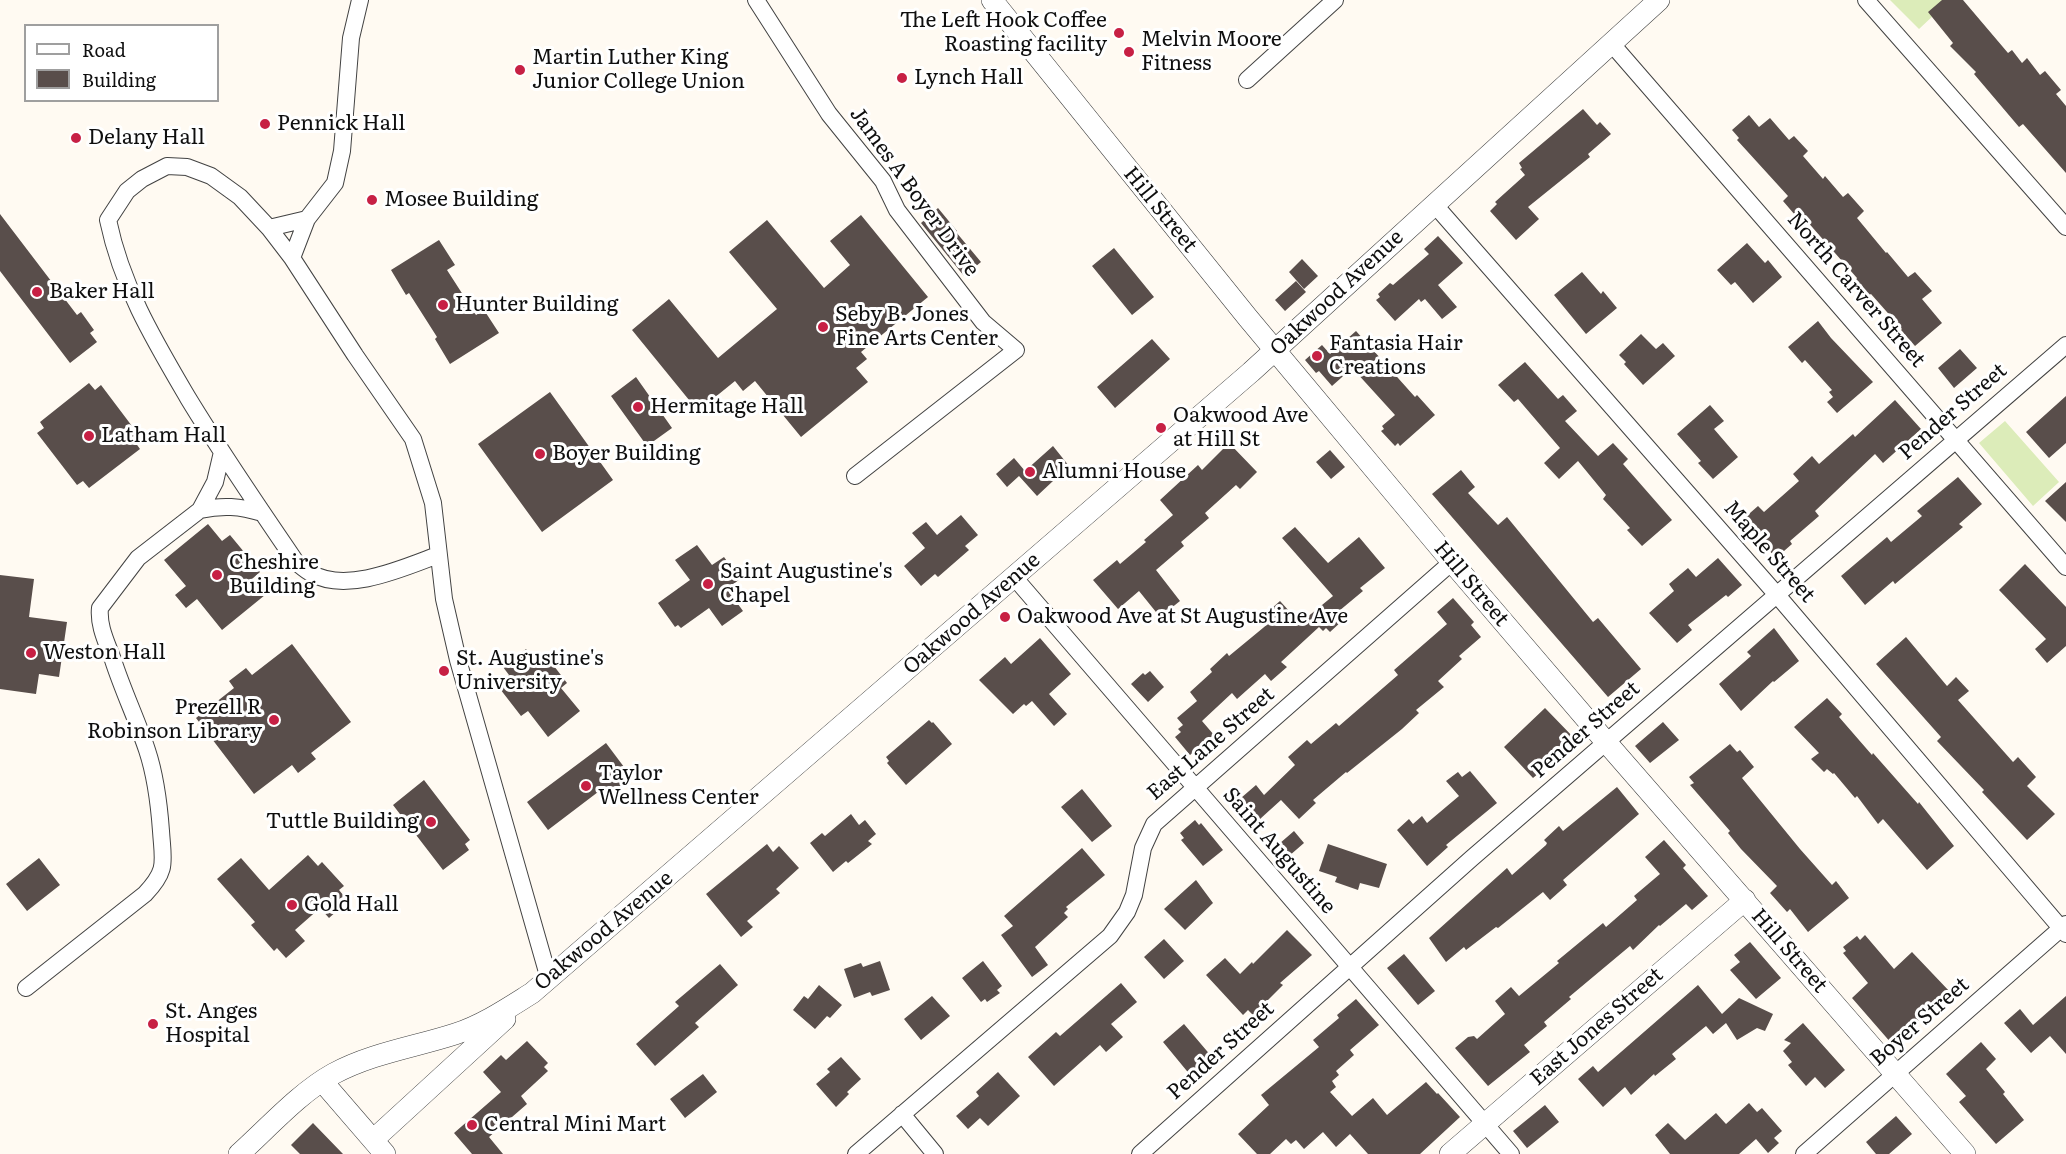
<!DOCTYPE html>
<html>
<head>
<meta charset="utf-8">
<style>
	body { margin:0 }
	#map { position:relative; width:2066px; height:1154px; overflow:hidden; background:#fffaf2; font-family:Literata,serif }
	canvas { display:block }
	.legend { position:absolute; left:24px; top:24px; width:195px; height:78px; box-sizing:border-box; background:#fff; border:2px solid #9f9f9f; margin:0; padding:8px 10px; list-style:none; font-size:18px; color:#0f0f0f }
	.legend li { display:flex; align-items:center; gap:12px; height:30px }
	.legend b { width:30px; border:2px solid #9f9f9f }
</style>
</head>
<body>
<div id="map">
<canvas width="2066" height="1154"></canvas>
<ul class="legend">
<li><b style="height:8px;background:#fff"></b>Road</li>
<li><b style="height:16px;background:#594e4b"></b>Building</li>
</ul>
</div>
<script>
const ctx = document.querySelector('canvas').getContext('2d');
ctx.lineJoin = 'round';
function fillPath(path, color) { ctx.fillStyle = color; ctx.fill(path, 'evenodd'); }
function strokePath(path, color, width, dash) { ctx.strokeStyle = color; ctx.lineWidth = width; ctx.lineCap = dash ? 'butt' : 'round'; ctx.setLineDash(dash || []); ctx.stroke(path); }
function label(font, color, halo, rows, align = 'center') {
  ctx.font = font + ' Literata,serif'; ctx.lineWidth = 6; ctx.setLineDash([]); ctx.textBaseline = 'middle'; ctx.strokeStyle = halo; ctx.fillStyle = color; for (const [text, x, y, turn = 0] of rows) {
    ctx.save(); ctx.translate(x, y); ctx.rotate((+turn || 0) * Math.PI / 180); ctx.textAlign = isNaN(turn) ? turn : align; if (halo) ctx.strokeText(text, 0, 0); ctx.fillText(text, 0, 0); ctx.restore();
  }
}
const green = new Path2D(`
	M1890 0H1950L1919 29Z
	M2005 421 2059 482 2033 506 1979 443Z`);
const building = new Path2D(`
	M1942 0H1963L2008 53 2012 50 2022 63 2027 58 2040 75 2045 71 2061 90 2056 94 2066 106V173L2023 124 2019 127 1974 74 1976 72 1950 46 1953 43 1928 12Z
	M1583 109 1597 125 1600 122 1611 134 1588 154 1590 157 1528 207 1539 219 1516 240 1490 211 1497 204 1495 202 1525 175 1520 169 1522 168 1519 163Z
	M1749 115 1759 127 1770 118 1789 140 1794 136 1808 151 1803 156 1823 179 1825 176 1843 197 1848 193 1864 211 1857 218 1886 253 1887 252 1908 277 1915 272 1932 291 1922 299 1942 323 1915 346 1901 330 1902 329 1871 294 1869 295 1856 280 1857 278 1805 219 1801 222 1783 201 1788 196 1737 140 1739 138 1732 130Z
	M938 208 957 231 956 232 981 262 964 276 921 223Z
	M0 214 77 315 81 312 94 330 90 333 97 342 70 363 0 271Z
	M861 215 928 297 861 352 867 359 856 368 868 382 801 437 755 381 743 391 735 381 698 411 632 330 669 299 718 358 777 309 729 252 767 220 824 288 850 265 830 241Z
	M1438 236 1463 263 1438 285 1457 307 1442 319 1425 299 1421 302 1419 299 1395 321 1376 300 1380 297 1378 294 1390 283 1393 285 1429 254 1424 249Z
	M439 240 455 265 447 270 476 315 484 310 499 333 450 364 435 339 437 337 409 293 406 295 391 270Z
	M1747 243 1765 263 1768 260 1782 277 1753 303 1735 282 1731 285 1717 270Z
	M1114 248 1154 297 1132 315 1092 266Z
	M1302 259 1318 276 1304 289 1289 272Z
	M1582 272 1601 294 1603 291 1617 308 1586 334 1554 295Z
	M1296 281 1306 292 1285 311 1275 300Z
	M1818 321 1831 338 1873 382 1837 413 1827 402 1833 397 1829 392 1832 390 1805 360 1802 363 1788 347Z
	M1356 331 1415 397 1417 395 1435 415 1400 446 1398 443 1395 446 1381 431 1384 429 1382 426 1395 415 1355 371 1353 373 1350 370 1332 386 1319 371 1316 373 1305 360 1322 345 1330 354Z
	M1641 334 1656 349 1663 343 1675 356 1643 385 1624 364 1626 362 1619 355Z
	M1152 339 1170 359 1115 408 1097 387Z
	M1960 349 1977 368 1954 388 1938 368Z
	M1525 362 1558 399 1563 395 1577 411 1565 421 1598 456 1613 443 1628 459 1623 464 1672 520 1642 546 1627 530 1630 528 1603 499 1606 495 1578 461 1559 479 1544 463 1560 448 1518 399 1514 402 1498 385Z
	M636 377 672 428 647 446 611 396Z
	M89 383 95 390 101 385 141 438 135 442 140 449 89 488 83 481 77 485 37 433 44 428 40 422Z
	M550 392 613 480 542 532 478 444Z
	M2066 396V443L2049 458 2026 432Z
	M1895 400 1921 429 1883 463 1875 454 1815 511 1819 516 1790 541 1792 544 1776 558 1742 520 1758 506 1764 512 1799 481 1793 474 1812 456 1819 464 1853 434 1855 437Z
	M1710 405 1724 421 1714 429 1738 457 1713 479 1698 463 1701 461 1677 434Z
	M1229 443 1257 472 1240 489 1236 485 1205 513 1209 518 1181 542 1184 546 1156 570 1180 601 1160 617 1139 591 1118 609 1093 580 1117 560 1120 564 1146 542 1144 540 1173 515 1160 500 1198 465 1202 470Z
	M1053 446 1069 466 1037 496 1019 476 1007 487 996 474 1014 458 1025 471Z
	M1330 450 1345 467 1331 479 1316 462Z
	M1461 470 1475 487 1468 493 1498 525 1507 517 1593 622 1598 618 1641 669 1608 697 1432 494Z
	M1958 477 1982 504 1959 524 1963 527 1895 584 1893 581 1865 605 1841 576 1887 537 1891 542 1922 516 1917 511Z
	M2066 482V522L2045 501Z
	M961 515 978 535 965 546 969 550 938 577 935 574 921 586 904 566 925 548 912 533 926 522 937 535Z
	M208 524 222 541 230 535 254 564 260 572 252 579 265 595 222 630 197 599 186 608 175 595 186 586 164 560Z
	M1295 527 1328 563 1359 537 1385 568 1360 588 1363 591 1339 611 1343 616 1339 618 1342 621 1330 632 1326 628 1323 631 1319 627 1281 662 1287 667 1271 681 1265 674 1237 699 1232 693 1202 721 1214 735 1190 755 1175 737 1181 732 1178 729 1183 725 1177 718 1197 701 1190 692 1212 672 1210 669 1227 653 1229 656 1269 623 1263 616 1280 601 1300 623 1333 596 1282 538Z
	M697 545 712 565 724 557 740 579 727 589 743 611 722 626 709 608 681 628 678 625 675 627 658 603 690 580 675 560Z
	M1718 558 1742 585 1728 597 1726 595 1688 625 1692 630 1677 643 1649 613 1674 591 1669 584 1688 568 1696 577Z
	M2025 564 2066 607V646L2047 663 2035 649 2046 639 1999 590Z
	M0 575 34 579 29 617 67 622 59 677 39 674 36 694 0 689Z
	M1453 598 1474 622 1471 625 1481 637 1459 656 1462 659 1438 681 1444 687 1416 710 1419 713 1402 729 1347 773 1346 772 1313 800 1316 803 1299 819 1281 800 1260 819 1241 798 1256 785 1264 795 1295 765 1288 757 1307 740 1311 744 1336 723 1339 726 1398 675 1394 670 1447 624 1437 612Z
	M1774 628 1799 661 1774 682 1773 681 1741 711 1719 684 1751 656 1747 652Z
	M1906 637 1947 686 1956 677 1969 691 1958 700 2013 762 2018 757 2036 777 2027 786 2055 814 2027 840 1982 792 1984 790 1937 741 1941 737 1876 664Z
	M1040 638 1071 674 1049 694 1067 714 1054 726 1032 701 1026 706 1024 704 1013 714 979 680 1005 657 1011 664Z
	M292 644 351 722 311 753 316 759 298 773 292 765 254 794 196 718 234 688 229 681 246 668 252 675Z
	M526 649 535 660 544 653 567 683 561 688 580 711 548 737 528 711 521 716 497 685 509 675 503 667Z
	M1150 671 1164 687 1148 702 1131 684 1143 673 1145 675Z
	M1827 698 1842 714 1839 717 1872 755 1873 753 1918 804 1919 802 1954 846 1927 870 1883 819 1878 824 1857 796 1855 798 1834 773 1833 774 1827 769 1824 772 1811 759 1819 753 1794 727Z
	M1545 708 1577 741 1533 778 1504 747Z
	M929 720 932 723 933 722 952 744 906 785 887 763 889 761 886 757Z
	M1663 722 1679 740 1650 763 1635 746Z
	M606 743 633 779 604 801 598 792 548 830 527 802Z
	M1730 744 1737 752 1740 750 1754 767 1742 778 1800 849 1832 885 1836 881 1849 898 1808 932 1790 909 1787 912 1770 893 1777 886 1741 849 1728 833 1730 831 1690 785 1694 783 1689 777Z
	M1470 771 1497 803 1446 845 1448 847 1427 866 1397 830 1409 819 1413 824 1422 816 1427 823 1459 796 1446 781 1458 772 1462 777Z
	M424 780 470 840 465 844 469 850 443 870 393 805Z
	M1617 787 1639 814 1563 880 1567 885 1550 900 1543 892 1498 928 1496 927 1466 950 1464 947 1446 962 1429 938 1507 868 1512 875 1546 845 1547 843 1544 840 1559 826 1563 831Z
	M1082 789 1112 826 1092 842 1061 807Z
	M851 814 859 825 865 820 876 834 868 841 872 844 848 863 846 861 833 872 810 843 822 833 825 836Z
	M1195 820 1199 825 1201 823 1223 850 1203 866 1181 840 1184 838 1180 833Z
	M1294 831 1304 843 1289 856 1279 844Z
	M1664 840 1686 865 1683 868 1708 896 1692 910 1686 904 1660 926 1659 925 1633 950 1630 946 1569 997 1571 999 1544 1022 1547 1026 1524 1045 1530 1052 1488 1086 1455 1048 1468 1037 1474 1036 1477 1039 1505 1014 1495 1001 1511 987 1519 996 1559 963 1557 961 1603 923 1606 927 1637 900 1634 896 1660 874 1645 857Z
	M767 844 773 852 779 846 799 868 776 889 780 893 747 921 753 927 741 937 706 894Z
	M1328 844 1387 864 1379 888 1360 883 1358 890 1335 882 1337 877 1319 871Z
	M1082 848 1105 875 1066 907 1068 909 1064 913 1068 917 1035 947 1048 965 1032 977 1001 935 1013 926 1004 916Z
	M308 855 318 866 322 862 344 886 339 890 348 901 329 918 320 908 295 930 305 941 286 958 277 948 274 951 251 925 255 922 217 879 241 858 269 890Z
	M39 858 60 885 27 911 6 884Z
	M1196 880 1213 903 1185 930 1164 909Z
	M1287 930 1312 955 1280 983 1283 985 1253 1015 1248 1010 1243 1015 1206 975 1225 958 1240 974 1252 962 1253 964Z
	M1865 935 1894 969 1912 952 1951 993 1940 1003 1939 1002 1892 1044 1852 998 1868 983 1843 953 1846 951 1843 947 1857 936 1860 940Z
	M1164 939 1184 961 1164 979 1144 957Z
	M1750 942 1781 978 1756 999 1730 970 1740 962 1734 955Z
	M1404 954 1435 991 1418 1005 1387 968Z
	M880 961 890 990 872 996 870 992 854 998 844 969 861 963 863 967Z
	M983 961 1002 986 997 990 1000 993 987 1002 985 999 981 1002 962 978Z
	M720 964 738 985 695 1023 699 1027 655 1066 636 1044 679 1006 675 1002Z
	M1121 983 1137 1002 1111 1024 1123 1037 1106 1052 1100 1045 1054 1086 1028 1057 1056 1032 1060 1036Z
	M819 985 842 1005 830 1018 827 1016 815 1029 793 1010 804 996 808 999Z
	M1698 985 1722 1014 1739 998 1773 1014 1765 1031 1757 1028 1737 1040 1726 1023 1713 1034 1706 1026 1672 1054 1676 1059 1655 1076 1654 1074 1631 1095 1625 1087 1603 1107 1578 1079 1593 1066 1598 1072Z
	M932 996 950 1016 921 1040 904 1019Z
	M2066 996V1054L2050 1036 2031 1053 2004 1023 2020 1009 2033 1025Z
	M1356 999 1379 1025 1350 1050 1354 1055 1336 1071 1339 1075 1332 1081 1336 1087 1330 1092 1352 1116 1373 1098 1387 1115 1426 1082 1437 1094 1438 1093 1460 1117 1420 1154H1368L1350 1134 1336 1147 1323 1132 1304 1149 1296 1140 1291 1144 1286 1139 1270 1154H1257L1238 1134 1269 1105 1261 1095 1319 1047 1313 1040 1339 1018 1337 1015Z
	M1803 1023 1845 1070 1825 1088 1815 1077 1806 1086 1788 1065 1792 1062 1783 1051 1791 1043 1784 1040Z
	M1184 1024 1212 1057 1191 1076 1163 1042Z
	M527 1041 548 1063 544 1067 548 1071 521 1096 527 1104 489 1137 503 1154H472L454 1133 501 1092 483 1072 501 1055 506 1060Z
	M1981 1042 1996 1059 1986 1069 2005 1092 2003 1094 2024 1120 1996 1144 1959 1102 1966 1096 1946 1074Z
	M841 1057 861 1079 847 1092 849 1094 836 1107 816 1084 830 1072 827 1069Z
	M998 1072 1020 1096 988 1126 980 1118 968 1129 956 1116 979 1096 976 1092Z
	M703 1074 717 1092 685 1118 670 1099Z
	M1749 1103 1757 1112 1762 1108 1782 1131 1774 1138 1779 1143 1768 1153 1756 1139 1739 1154H1670L1655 1135 1668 1123 1685 1140 1716 1113 1726 1124Z
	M1545 1105 1559 1122 1527 1148 1513 1131Z
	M1896 1116 1912 1134 1889 1154H1876L1866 1142Z
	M313 1123 343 1154H300L291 1145Z`);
const minor = new Path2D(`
	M756 0 829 114 883 181 897 210 983 322 1016 350 855 476
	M1866 0 2066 227
	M1611 43 2066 567
	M1247 80 1335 0
	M1434 204 1777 595 2066 934
	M269 228 307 219
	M292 258 307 219 335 183 342 151 351 38 360 0
	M200 510C222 505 240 506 262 513
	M438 555C403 568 346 594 311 573 305 570 300 565 296 562 259 508 222 454 188 398 154 340 122 287 108 220L127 191 142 179 167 166 187 167 211 176 240 197 269 228 292 258 355 355 413 439 433 503 444 599 458 660 549 979
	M1014 577 1511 1154
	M26 988 145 894C168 870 163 862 161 831 159 803 156 777 147 750 137 720 123 691 113 660 107 643 98 626 100 608L138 558 200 510 215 482 222 452
	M902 1114 935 1154
	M856 1154 1110 936 1127 912 1134 895 1143 848 1154 824 1452 562
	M1140 1154 1472 858 2066 345
	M1804 1154 2066 924`);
const tertiary = new Path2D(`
	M992 0 1248 318 1452 562 1606 742 1965 1154
	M322 1081 385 1154
	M373 1140 505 1019
	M239 1154C268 1128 299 1093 333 1074 372 1053 415 1047 455 1034 483 1025 508 1008 532 993L1251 372 1659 0
	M1450 1154 1745 900`);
const markers = [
	[1119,33,6,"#c72044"],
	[1129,52,6,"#c72044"],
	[520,70,6,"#c72044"],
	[902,78,6,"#c72044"],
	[265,124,6,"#c72044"],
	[76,138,6,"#c72044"],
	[372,200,6,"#c72044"],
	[37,292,6,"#c72044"],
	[443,305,6,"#c72044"],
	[823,327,6,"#c72044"],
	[1317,356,6,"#c72044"],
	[638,407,6,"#c72044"],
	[1161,428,6,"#c72044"],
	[89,436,6,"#c72044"],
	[540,454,6,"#c72044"],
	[1030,472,6,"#c72044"],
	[217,575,6,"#c72044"],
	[708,584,6,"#c72044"],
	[1005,617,6,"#c72044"],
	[31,653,6,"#c72044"],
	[444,671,6,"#c72044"],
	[274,720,6,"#c72044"],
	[586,786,6,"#c72044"],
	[431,822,6,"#c72044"],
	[292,905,6,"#c72044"],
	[153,1024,6,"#c72044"],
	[472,1125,6,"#c72044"]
];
const poiNames = [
	["The Left Hook Coffee",1107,21,"right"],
	["Roasting facility",1107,45,"right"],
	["Melvin Moore",1141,40],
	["Fitness",1141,64],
	["Martin Luther King",532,58],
	["Junior College Union",532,82],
	["Lynch Hall",914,78],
	["Pennick Hall",277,124],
	["Delany Hall",88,138],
	["Mosee Building",384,200],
	["Baker Hall",49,292],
	["Hunter Building",455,305],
	["Seby B. Jones",835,315],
	["Fine Arts Center",835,339],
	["Fantasia Hair",1329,344],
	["Creations",1329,368],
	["Hermitage Hall",650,407],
	["Oakwood Ave",1173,416],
	["at Hill St",1173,440],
	["Latham Hall",101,436],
	["Boyer Building",552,454],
	["Alumni House",1042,472],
	["Cheshire",229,563],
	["Building",229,587],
	["Saint Augustine's",720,572],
	["Chapel",720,596],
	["Oakwood Ave at St Augustine Ave",1017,617],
	["Weston Hall",43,653],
	["St. Augustine's",456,659],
	["University",456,683],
	["Prezell R",262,708,"right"],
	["Robinson Library",262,732,"right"],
	["Taylor",598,774],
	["Wellness Center",598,798],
	["Tuttle Building",419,822,"right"],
	["Gold Hall",304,905],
	["St. Anges",165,1012],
	["Hospital",165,1036],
	["Central Mini Mart",484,1125]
];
const streetNames = [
	["James A Boyer Drive",914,192,54],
	["Hill Street",1160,210,51],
	["North Carver Street",1856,290,49],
	["Oakwood Avenue",1337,293,-43],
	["Pender Street",1953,412,-41],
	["Maple Street",1769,552,49],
	["Hill Street",1471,584,50],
	["Oakwood Avenue",972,614,-41],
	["Pender Street",1586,730,-41],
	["East Lane Street",1211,744,-41],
	["Saint Augustine",1279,851,49],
	["Oakwood Avenue",604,931,-40],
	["Hill Street",1789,951,49],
	["Boyer Street",1920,1022,-41],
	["East Jones Street",1597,1027,-41],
	["Pender Street",1221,1051,-42]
];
fillPath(green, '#dcecb9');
fillPath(building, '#594e4b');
strokePath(minor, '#424242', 18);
strokePath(tertiary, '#424242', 22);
strokePath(minor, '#fff', 16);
strokePath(tertiary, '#fff', 21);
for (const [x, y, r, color] of markers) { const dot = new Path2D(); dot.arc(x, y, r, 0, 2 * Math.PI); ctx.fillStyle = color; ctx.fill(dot); strokePath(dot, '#fff', 2); }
label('21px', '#0f0f0f', '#fff', poiNames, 'left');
label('21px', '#0f0f0f', '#fff', streetNames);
</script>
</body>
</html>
